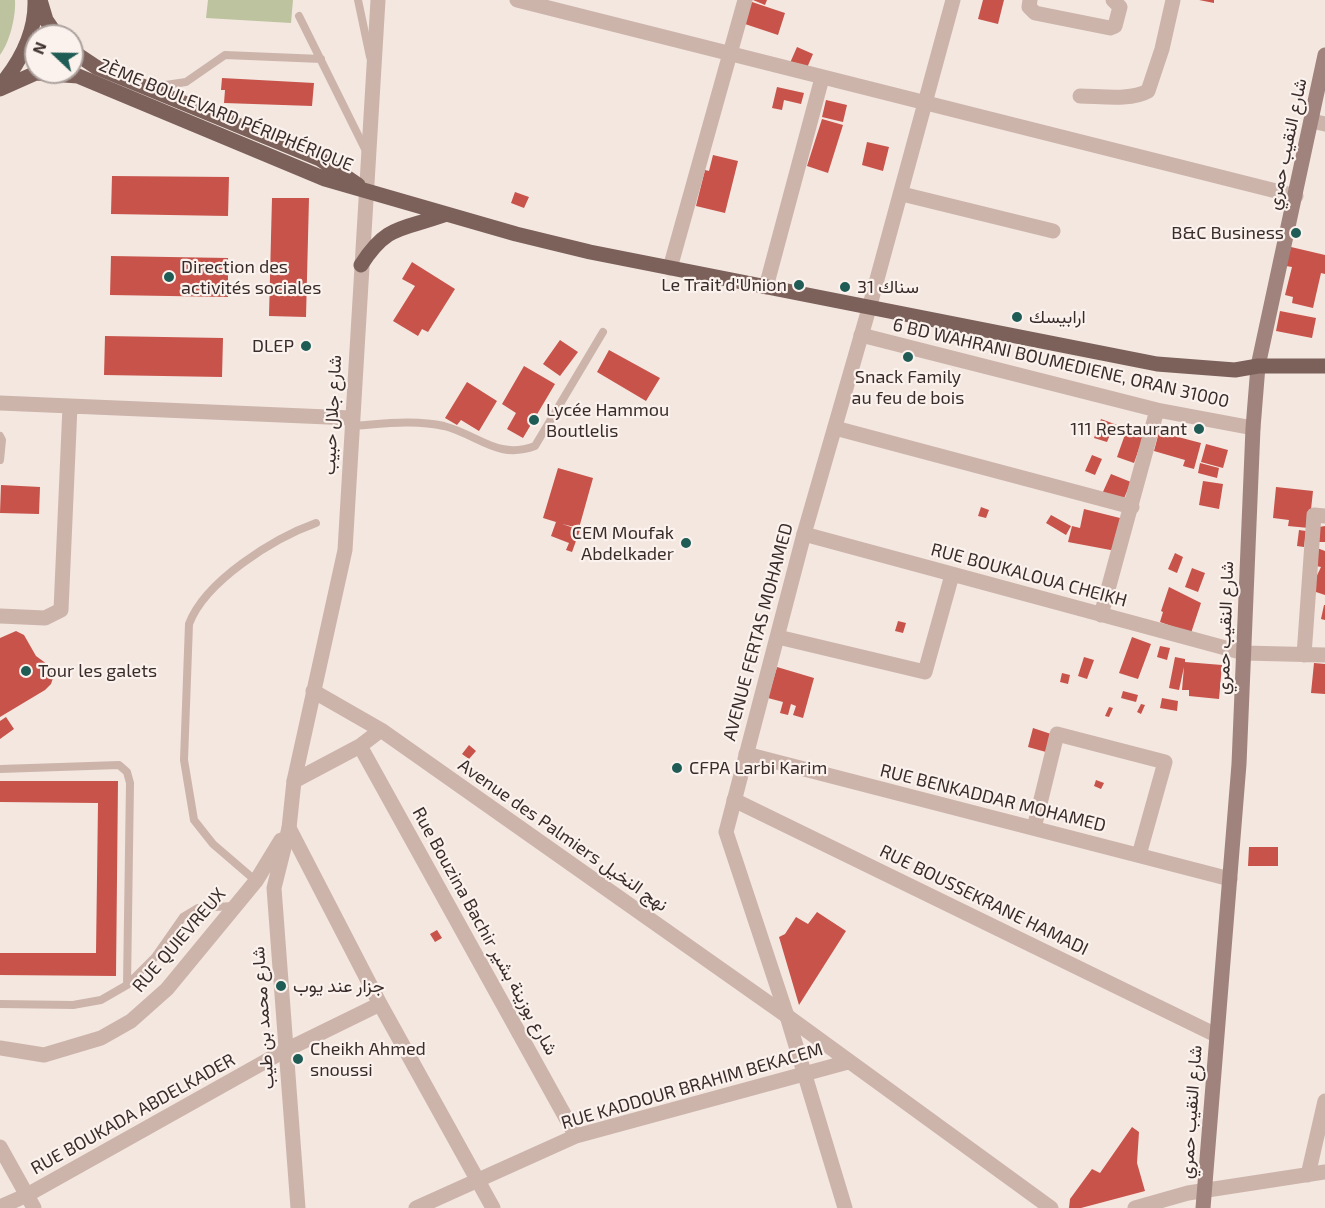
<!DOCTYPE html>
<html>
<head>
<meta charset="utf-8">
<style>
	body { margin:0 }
	#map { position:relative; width:1325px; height:1208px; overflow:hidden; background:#f3e7e0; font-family:"Exo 2",sans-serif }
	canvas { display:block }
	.north { position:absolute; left:24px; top:24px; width:60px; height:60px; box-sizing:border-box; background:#fbf2ed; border:2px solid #aea39f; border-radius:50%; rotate:292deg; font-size:16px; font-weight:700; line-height:24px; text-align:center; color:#3a2c2a }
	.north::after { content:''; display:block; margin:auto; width:21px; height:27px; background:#1f5c55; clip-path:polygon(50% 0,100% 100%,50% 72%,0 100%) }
</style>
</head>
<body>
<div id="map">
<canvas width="1325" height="1208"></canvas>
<div class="north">N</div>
</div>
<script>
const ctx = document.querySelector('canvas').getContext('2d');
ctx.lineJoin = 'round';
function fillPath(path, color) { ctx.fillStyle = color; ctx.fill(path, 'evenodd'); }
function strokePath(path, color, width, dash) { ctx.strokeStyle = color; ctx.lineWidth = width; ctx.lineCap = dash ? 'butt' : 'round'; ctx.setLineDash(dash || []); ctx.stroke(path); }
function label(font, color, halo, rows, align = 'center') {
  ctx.font = font + ' "Exo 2",Vazirmatn,sans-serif'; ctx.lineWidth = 4.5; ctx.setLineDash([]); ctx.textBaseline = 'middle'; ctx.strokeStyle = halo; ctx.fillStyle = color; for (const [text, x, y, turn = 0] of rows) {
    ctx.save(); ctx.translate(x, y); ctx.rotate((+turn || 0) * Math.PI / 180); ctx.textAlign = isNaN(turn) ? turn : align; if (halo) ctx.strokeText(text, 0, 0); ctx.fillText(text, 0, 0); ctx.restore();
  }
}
const green = new Path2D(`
	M0 0H15C16 16 10 42 0 55Z
	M208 0H293L291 23 206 18Z`);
const building = new Path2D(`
	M746 0 785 13 778 35 739 22Z
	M753 0H767L765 5Z
	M983 0H1004L998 24 978 19Z
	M1199 0H1214V3Z
	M797 47 813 54 806 70 790 63Z
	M222 78 314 83 312 106 224 103 225 90H221Z
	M777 87 804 93 801 104 784 100 782 110 772 108Z
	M826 100 847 105 843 122 822 117Z
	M822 119 843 125 828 173 807 166Z
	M867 142 889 147 883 171 862 165Z
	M713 155 738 161 725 213 696 206 705 170 709 171Z
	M112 176 229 177 228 216 111 214Z
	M515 192 529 197 524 208 511 203Z
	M272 198H309L306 317 269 316Z
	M1291 247 1325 255V274L1321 273 1313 308 1292 303 1293 297 1285 295 1292 267 1286 266Z
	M111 256 228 258V297L110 295Z
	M412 262 455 289 428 332 422 329 418 336 393 321 415 286 402 279Z
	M1280 311 1316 318 1312 338 1276 331Z
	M105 336 223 338 222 377 104 375Z
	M560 340 578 352 560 376 543 364Z
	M609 350 660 378 646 401 597 372Z
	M524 366 555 384 523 438 507 429 516 413 502 404Z
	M467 382 497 401 479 431 461 420 457 425 445 418Z
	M1101 419 1125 428 1123 434 1112 430 1107 442 1094 438Z
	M1128 426 1145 432 1134 463 1117 457Z
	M1159 432 1201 443 1194 469 1183 466 1185 460 1154 451Z
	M1206 444 1228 450 1223 468 1201 462Z
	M1092 455 1102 459 1095 475 1085 471Z
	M1200 463 1219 468 1217 478 1198 473Z
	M558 468 593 478 579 528 562 524 580 530 572 552 566 550 569 543 551 536 556 522 543 518Z
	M1111 474 1131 482 1122 503 1102 494Z
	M1203 481 1223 484 1219 509 1199 505Z
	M1 485 40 487 39 514 0 513Z
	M1276 487 1313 491 1309 528 1288 526 1289 520 1273 518Z
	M981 507 989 510 986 518 978 516Z
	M1084 509 1124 519 1116 551 1068 542 1072 526 1080 528Z
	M1051 515 1071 526 1066 535 1046 523Z
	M1325 526V542H1319V527Z
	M1299 530 1306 531 1304 547 1297 546Z
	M1317 548 1325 551V595L1310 590 1321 567 1312 565Z
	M1175 553 1183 557 1177 573 1168 569Z
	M1192 568 1205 573 1198 592 1185 587Z
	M1169 587 1201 603 1191 633 1160 622 1163 612 1161 611Z
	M1324 605H1325V620L1321 619Z
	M898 621 906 623 903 633 895 631Z
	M16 631 24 635 36 656 51 667 54 675 51 684 45 690 0 717V638Z
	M1132 637 1151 644 1138 679 1119 673Z
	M1160 646 1170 648 1167 660 1157 657Z
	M1084 657 1094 660 1087 679 1078 676Z
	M1175 657 1185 659V662L1222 665 1219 699 1189 696V690H1182L1184 667 1179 690 1169 688Z
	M1314 663 1325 664V694L1311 693Z
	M777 667 814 678 803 718 793 715 796 706 791 704 788 715 780 713 783 702 768 698Z
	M1062 673 1070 675 1068 684 1060 682Z
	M1123 691 1138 695 1136 702 1121 698Z
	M1162 698 1178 701 1177 711 1160 708Z
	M1141 704 1145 705 1141 714 1137 712Z
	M1109 707 1113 708 1109 717 1105 716Z
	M6 717 14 729 0 739V721Z
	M1033 728 1051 734 1046 752 1028 747Z
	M469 745 476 751 469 759 462 754Z
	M1096 780 1104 783 1101 789 1094 786Z
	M0 781H118L116 976 0 975V953H96L98 803 0 802Z
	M1249 847H1278V866H1248Z
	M817 912 846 931 799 1005 779 937 785 934 796 917 808 924Z
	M437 930 442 938 435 942 430 934Z
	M1132 1127 1139 1132 1137 1163 1145 1191 1081 1208H1069L1070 1199 1092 1169 1100 1173Z`);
const service = new Path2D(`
	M358 0 370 57
	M299 16 366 151
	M152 87 186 82 225 55 321 59
	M351 426C381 424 414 419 444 426 479 435 497 460 535 446L603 332
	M0 436 2 440 0 460
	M0 769 119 765 127 772 130 783 127 985
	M256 881 213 844 194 820 184 760 189 624C205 581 274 538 316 523
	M0 1004 73 1005 101 1000 127 985 155 957 183 917 198 908 233 906`);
const minor = new Path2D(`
	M517 0 1296 196
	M1030 0 1029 7 1035 13 1110 28 1115 26 1120 7 1113 0
	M1080 96C1099 96 1131 101 1148 91L1162 49 1173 0
	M1311 121 1325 124
	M902 194 1053 231
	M670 268 745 0
	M766 287 822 78
	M870 305 953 0
	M861 335 1157 410 1253 428
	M0 403 351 418
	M835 428 1132 507
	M804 534 1244 653 1325 655
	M1101 615 1157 410
	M0 616 45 618 61 610 70 406
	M778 637 925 672 952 575
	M1304 655 1314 515 1325 516
	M313 691 381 730 787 1016 1051 1208
	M360 746 576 1136
	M746 754 1230 879
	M294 781 360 746 381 730
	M734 800 1216 1035
	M289 828 380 1004 493 1208
	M1034 828 1057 734 1165 762 1139 855
	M0 1147 34 1208
	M1308 1175 1325 1101
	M0 1207 27 1195 284 1051 380 1004
	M416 1208 576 1136 848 1062
	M1135 1208 1188 1193 1325 1172`);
const tertiary = new Path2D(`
	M0 1048 44 1055 101 1038 131 1021 167 989 256 881 281 840
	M298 1208 274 888 289 828 294 781 345 550 378 0
	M845 1208 787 1016 726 832 804 534 870 305`);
const secondary = new Path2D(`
	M1203 1208 1239 764 1253 428 1258 366 1325 55`);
const primary = new Path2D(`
	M40 0 46 20 57 36
	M72 51 96 67 320 159 358 185
	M0 86C21 61 36 33 35 0
	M0 89 36 73 78 76 325 179 516 234 590 252 1157 364 1235 370 1258 366H1325
	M361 265C387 224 402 230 444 215`);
const markers = [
	[1296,233,6,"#1f5c55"],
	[169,277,6,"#1f5c55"],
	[799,285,6,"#1f5c55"],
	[845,287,6,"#1f5c55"],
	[1017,317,6,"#1f5c55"],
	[306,346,6,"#1f5c55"],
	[908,357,6,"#1f5c55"],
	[534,420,6,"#1f5c55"],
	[1199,429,6,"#1f5c55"],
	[686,543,6,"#1f5c55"],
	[26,671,6,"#1f5c55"],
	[677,768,6,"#1f5c55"],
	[281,986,6,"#1f5c55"],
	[298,1059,6,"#1f5c55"]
];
const streetNames = [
	["2ÈME BOULEVARD PÉRIPHÉRIQUE",226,115,22],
	["شارع النقيب حمري",1287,144,-78],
	["6 BD WAHRANI BOUMEDIENE, ORAN 31000",1061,363,13],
	["شارع جلال حبيب",332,415,-87],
	["RUE BOUKALOUA CHEIKH",1029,575,15],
	["شارع النقيب حمري",1225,628,-88],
	["AVENUE FERTAS MOHAMED",758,632,-75],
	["RUE BENKADDAR MOHAMED",993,798,14],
	["Avenue des Palmiers نهج النخيل",563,835,35],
	["RUE BOUSSEKRANE HAMADI",984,900,26],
	["Rue Bouzina Bachir شارع بوزينة بشير",485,931,61],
	["RUE QUIEVREUX",179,940,-49],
	["شارع محمد بن طيب",263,1018,-94],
	["RUE KADDOUR BRAHIM BEKACEM",692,1086,-16],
	["شارع النقيب حمري",1191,1112,-86],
	["RUE BOUKADA ABDELKADER",133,1114,-29]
];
const poiNames = [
	["B&C Business",1284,233,"right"],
	["Direction des",181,267],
	["activités sociales",181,288],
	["Le Trait d'Union",787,285,"right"],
	["سناك 31",857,287],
	["ارابيسك",1029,317],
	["DLEP",294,346,"right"],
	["Snack Family",908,377,"center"],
	["au feu de bois",908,398,"center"],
	["Lycée Hammou",546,410],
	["Boutlelis",546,431],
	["111 Restaurant",1187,429,"right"],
	["CEM Moufak",674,533,"right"],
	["Abdelkader",674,554,"right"],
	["Tour les galets",38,671],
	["CFPA Larbi Karim",689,768],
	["جزار عند يوب",293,986],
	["Cheikh Ahmed",310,1049],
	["snoussi",310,1070]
];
fillPath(green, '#bdc39f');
fillPath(building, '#c7534a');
strokePath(service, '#ccb4ab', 8);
strokePath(minor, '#ccb4ab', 15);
strokePath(tertiary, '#ccb4ab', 15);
strokePath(secondary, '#a0837c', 15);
strokePath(primary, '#7c615b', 15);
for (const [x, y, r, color] of markers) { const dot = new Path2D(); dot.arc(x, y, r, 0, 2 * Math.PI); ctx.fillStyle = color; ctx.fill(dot); strokePath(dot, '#fbf2ed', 2); }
label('18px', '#3a2c2a', '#fbf2ed', streetNames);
label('18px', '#3a2c2a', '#fbf2ed', poiNames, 'left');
</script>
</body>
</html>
